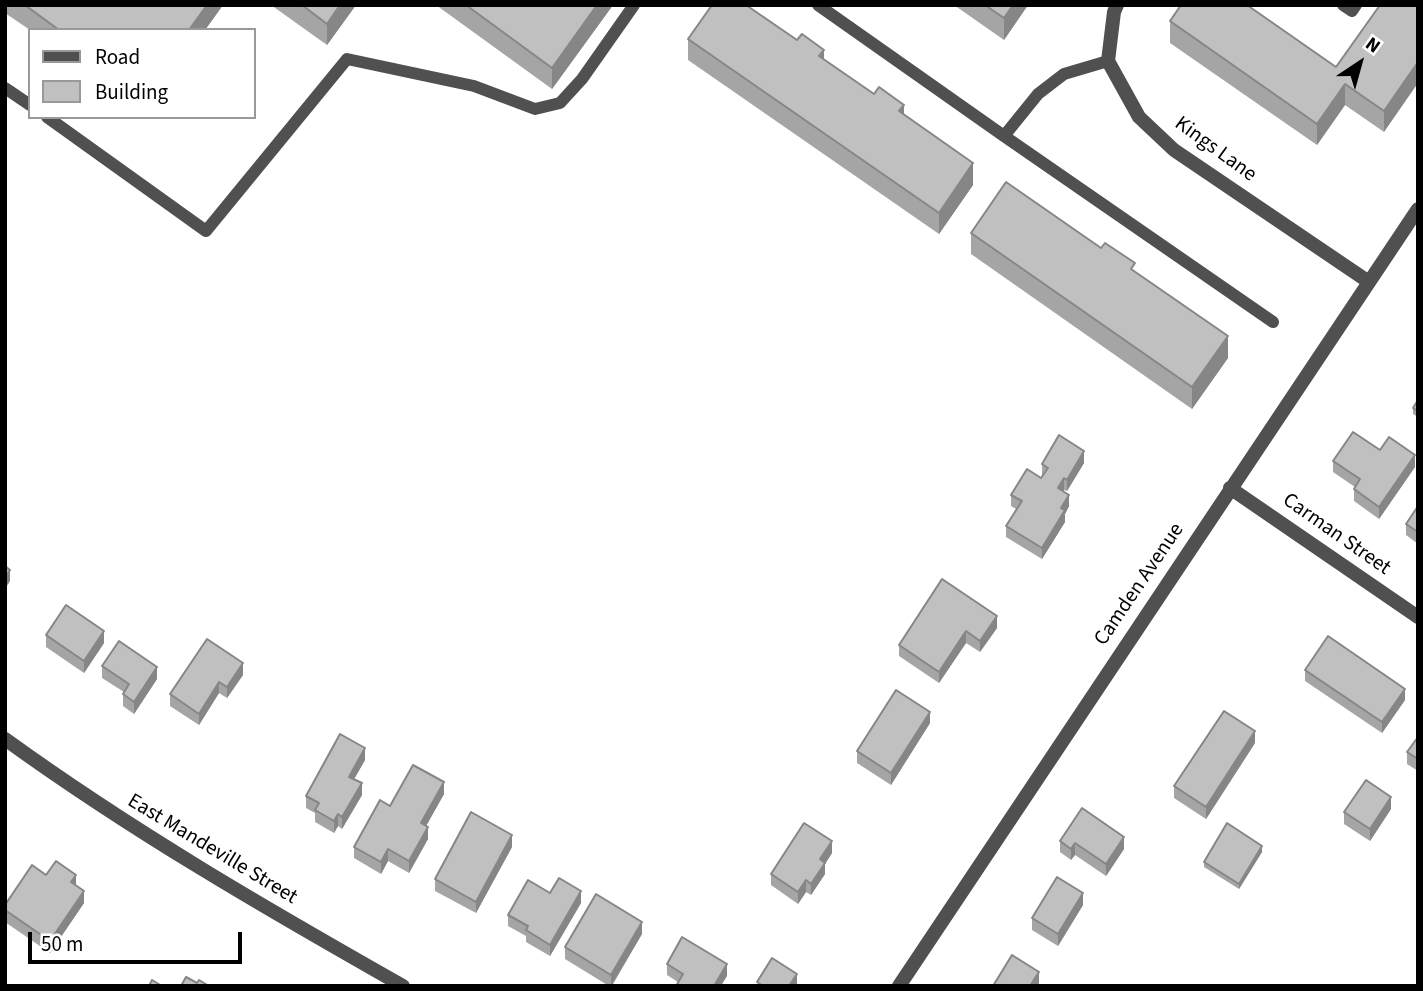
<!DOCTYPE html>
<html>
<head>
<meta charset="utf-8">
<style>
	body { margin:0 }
	#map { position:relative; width:1423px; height:991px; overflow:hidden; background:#fff; font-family:"Source Sans 3",sans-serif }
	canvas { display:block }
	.frame { position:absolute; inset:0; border:7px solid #000; pointer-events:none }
	.legend { position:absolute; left:28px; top:28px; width:228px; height:91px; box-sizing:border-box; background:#fff; border:2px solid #999; margin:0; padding:9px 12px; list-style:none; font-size:21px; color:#000 }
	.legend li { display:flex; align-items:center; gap:14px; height:35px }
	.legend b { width:35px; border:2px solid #999 }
	.north { position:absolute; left:1325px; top:28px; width:70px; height:70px; -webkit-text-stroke:5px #fff; paint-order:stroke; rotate:36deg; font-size:19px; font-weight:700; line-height:28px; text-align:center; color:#000 }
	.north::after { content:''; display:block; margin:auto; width:24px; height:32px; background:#000; clip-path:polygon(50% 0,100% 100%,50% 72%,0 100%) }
	.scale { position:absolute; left:28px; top:932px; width:214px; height:32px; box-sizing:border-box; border:4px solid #000; border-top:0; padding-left:9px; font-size:21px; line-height:24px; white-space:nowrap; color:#000; -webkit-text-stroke:5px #fff; paint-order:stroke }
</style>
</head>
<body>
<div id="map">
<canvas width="1423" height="991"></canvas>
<div class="frame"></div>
<ul class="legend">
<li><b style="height:9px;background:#505050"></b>Road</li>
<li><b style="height:19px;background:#c0c0c0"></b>Building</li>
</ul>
<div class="north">N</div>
<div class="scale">50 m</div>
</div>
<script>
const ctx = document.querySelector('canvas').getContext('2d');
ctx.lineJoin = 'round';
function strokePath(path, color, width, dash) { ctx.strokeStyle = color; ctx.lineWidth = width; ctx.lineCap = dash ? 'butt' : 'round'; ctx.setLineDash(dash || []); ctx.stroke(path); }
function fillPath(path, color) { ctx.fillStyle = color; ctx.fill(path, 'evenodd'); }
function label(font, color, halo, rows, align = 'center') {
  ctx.font = font + ' "Source Sans 3",sans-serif'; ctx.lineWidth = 5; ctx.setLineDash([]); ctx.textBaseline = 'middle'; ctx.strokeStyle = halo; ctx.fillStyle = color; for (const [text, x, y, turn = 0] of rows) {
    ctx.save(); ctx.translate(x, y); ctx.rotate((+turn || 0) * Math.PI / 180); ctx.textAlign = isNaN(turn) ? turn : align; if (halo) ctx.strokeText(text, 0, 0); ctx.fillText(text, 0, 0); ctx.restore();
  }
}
const service = new Path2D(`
	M818 5 1004 136 1038 94 1064 74 1108 61
	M1343 5 1352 11 1356 5
	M5 88 30 105
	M47 117 206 231 347 59 474 86 535 109 560 103 582 79 634 5
	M1004 136 1273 322`);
const minor = new Path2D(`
	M1117 5 1114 12 1108 61 1139 117 1174 150 1369 282
	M1230 488 1418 617
	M5 739C132 831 267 909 403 986
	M899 986 1418 209`);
const wall = new Path2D(`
	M5 5H223L205 30H30L5 13Z
	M271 5H356L327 45Z
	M436 5H613L552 89Z
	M954 5H1028L1004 40Z
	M1418 5 1384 132 1345 105 1317 145 1170 43V21L1336 67Z
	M688 39 824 59 904 115 973 185 939 234 688 60Z
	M971 233 1135 272 1228 358 1192 409 971 254Z
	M1418 400V417L1413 414V408Z
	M1380 450 1415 467 1379 519 1354 501V489L1355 487 1333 472V461Z
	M1084 463 1067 491 1064 490 1063 491 1069 506 1065 514V522L1042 559 1006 537V526L1016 509 1011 506V495L1041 478 1042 476V464Z
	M1418 506V544L1406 535V524Z
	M942 579 997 628 980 652 966 643 939 683 899 656V645Z
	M46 635 104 643 84 673 46 647Z
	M102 666 157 679 134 714 123 706V694L124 692 102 678Z
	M1305 670 1405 700 1382 733 1305 681Z
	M243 675 227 698 219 693 199 725 170 706V694Z
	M930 723 891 785 857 763V751Z
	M1418 737V771L1407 764V752Z
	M1255 743 1206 819 1174 798V786Z
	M365 760 354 779 362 795 342 829 338 826 334 833 315 822V813L306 808V796Z
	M444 794 426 826 428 839 409 873 388 861 381 874 354 858V847L390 806Z
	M1391 809 1370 841 1344 824V812Z
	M1060 841 1124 849 1106 876 1075 855 1071 860 1060 852Z
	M512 847 476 913 435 891V879Z
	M1262 852 1239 889 1204 867V862Z
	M832 853 825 864V874L811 895 806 892 798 904 771 885V874Z
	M46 875 76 885 84 903 50 953 5 922V905Z
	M550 893 581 903 550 956 526 942V936L508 926V915Z
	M1083 905 1058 946 1032 930V918Z
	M642 934 612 986H609L565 959V947Z
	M667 964 727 976 678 982 667 975Z`);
const shadedWall = new Path2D(`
	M207 5H223L205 30H189Z
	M340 5H356L327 45V24Z
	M597 5H613L552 89V68Z
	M1013 5H1028L1004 40V18Z
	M824 50V71L819 56Z
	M1418 62V83L1384 132V111Z
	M1345 84V105L1317 145V124Z
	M904 105V126L899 111Z
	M973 163V185L939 234V213Z
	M1228 336V358L1192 409V387Z
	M1084 451V463L1067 491V480Z
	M1415 455V467L1379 519V507Z
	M1064 478V490L1058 500V488Z
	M1069 495V506L1065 514V522L1042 559V548L1061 508Z
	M10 570V581L5 589V578Z
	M997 616V628L980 652V641Z
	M104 631V643L84 673V661Z
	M966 631V643L939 683V672Z
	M243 663V675L227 698V687Z
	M157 667V679L134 714V702Z
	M219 682V693L199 725V714Z
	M1405 689V700L1382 733V722Z
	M930 712V723L891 785V773Z
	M1255 731V743L1206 819V807Z
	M365 748V760L349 788V777Z
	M444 782V794L421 835V823Z
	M362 783V795L342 829V817Z
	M1391 797V809L1370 841V829Z
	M338 814V826L334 833V821Z
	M428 827V839L409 873V861Z
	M512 835V847L476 913V902Z
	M1124 837V849L1106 876V864Z
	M832 841V853L825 864V874L811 895V884L820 859Z
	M1075 843V855L1071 860V849Z
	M1262 846V852L1239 889V884Z
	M388 849V861L381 874V862Z
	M76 875V886L71 882Z
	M806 880V892L798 904V892Z
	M84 891V903L50 953V941Z
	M581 891V903L550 956V945Z
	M1083 893V905L1058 946V934Z
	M642 922V934L611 986V975Z
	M727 964V976L721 986H714Z
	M1039 972V984L1038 986H1030Z
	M797 974V985L789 986Z`);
const building = new Path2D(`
	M25 5H207L189 30H59Z
	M302 5H340L327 24Z
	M466 5H597L552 68Z
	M712 5H746L797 40 802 34 824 50 819 56 874 94 879 87 904 105 899 111 973 163 939 213 688 39Z
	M985 5H1013L1004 18Z
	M1181 5H1247L1336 67 1380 5H1418V62L1384 111 1345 84 1317 124 1170 21Z
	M1006 182 1101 248 1105 243 1135 263 1131 269 1228 336 1192 387 971 233Z
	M1418 400V411L1413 408Z
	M1353 432 1380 450 1389 437 1415 455 1379 507 1354 489 1360 479 1333 461Z
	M1059 435 1084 451 1067 480 1064 478 1058 488 1069 495 1061 508 1065 510 1042 548 1006 526 1022 501 1011 495 1027 469 1041 478 1048 468 1042 464Z
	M1418 506V532L1406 524Z
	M5 566 10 570 5 578Z
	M942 579 997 616 980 641 966 631 939 672 899 645Z
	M66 605 104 631 84 661 46 635Z
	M1328 636 1405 689 1382 722 1305 670Z
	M207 639 243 663 227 687 219 682 199 714 170 694Z
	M119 641 157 667 134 702 123 694 129 684 102 666Z
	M896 690 930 712 891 773 857 751Z
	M1224 711 1255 731 1206 807 1174 786Z
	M340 734 365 748 349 777 362 783 342 817 338 814 334 821 315 810 319 803 306 796Z
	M1418 737V759L1407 752Z
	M413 765 444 782 421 823 428 827 409 861 388 849 381 862 354 847 380 800 390 806Z
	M1366 780 1391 797 1370 829 1344 812Z
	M1082 808 1124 837 1106 864 1075 843 1071 849 1060 841Z
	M471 812 512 835 476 902 435 879Z
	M804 823 832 841 820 859 825 863 811 884 806 880 798 892 771 874Z
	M1227 823 1262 846 1239 884 1204 862Z
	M56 861 76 875 71 882 84 891 50 941 5 910V905L32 865 46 875Z
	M1057 877 1083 893 1058 934 1032 918Z
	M559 878 581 891 550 945 526 930 528 926 508 915 528 880 550 893Z
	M596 894 642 922 611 975 565 947Z
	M682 937 727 964 714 986H676L683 974 667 964Z
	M1012 955 1039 972 1030 986H993Z
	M772 958 797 974 789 986H763L757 982Z
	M186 977 197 983 199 980 209 986H181Z
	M152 980 162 986H149Z`);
const streetNames = [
	["Kings Lane",1215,150,36],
	["Carman Street",1336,535,35],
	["Camden Avenue",1140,585,-56],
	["East Mandeville Street",212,850,31]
];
strokePath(service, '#505050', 12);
strokePath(minor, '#505050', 14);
fillPath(wall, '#a5a5a5');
fillPath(shadedWall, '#868686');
fillPath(building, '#c0c0c0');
strokePath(building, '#868686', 2);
label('21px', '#000', '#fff', streetNames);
</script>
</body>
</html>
